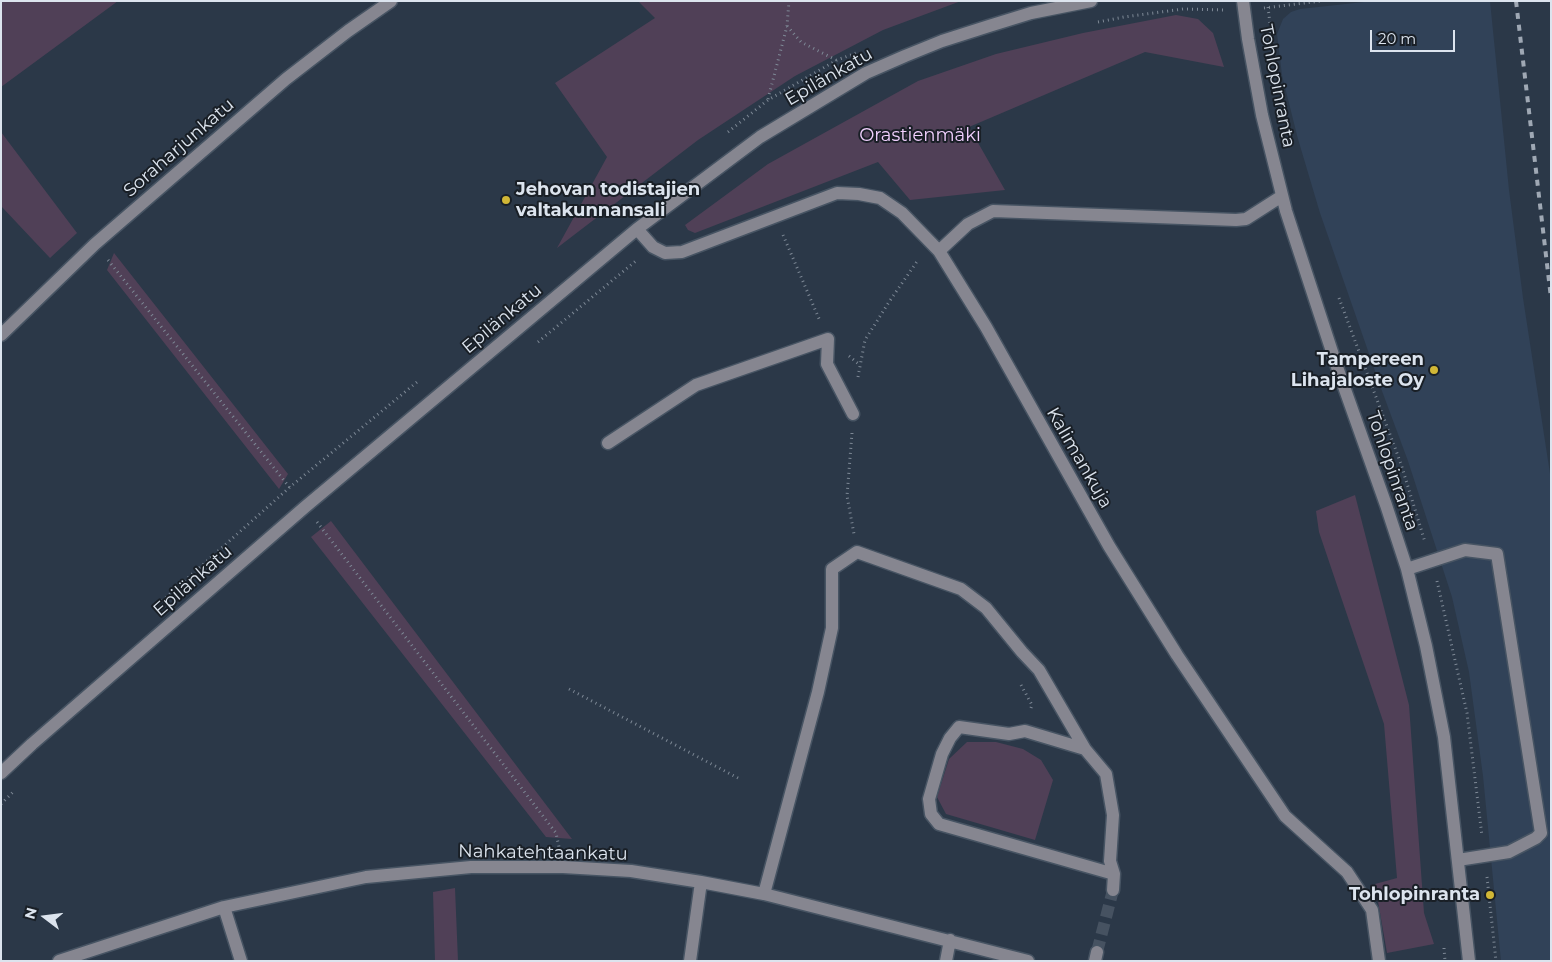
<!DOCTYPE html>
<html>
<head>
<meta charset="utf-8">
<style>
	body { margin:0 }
	#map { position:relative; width:1552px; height:962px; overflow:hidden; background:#2b3848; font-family:Montserrat,sans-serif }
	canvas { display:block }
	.frame { position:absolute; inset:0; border:2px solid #dce4ee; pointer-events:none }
	.north { position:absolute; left:20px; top:892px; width:50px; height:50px; -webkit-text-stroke:4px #191f26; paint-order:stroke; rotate:285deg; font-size:14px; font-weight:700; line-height:20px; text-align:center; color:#dce4ee }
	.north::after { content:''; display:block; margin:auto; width:18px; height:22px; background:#dce4ee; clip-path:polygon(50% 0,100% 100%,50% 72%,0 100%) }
	.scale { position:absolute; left:1370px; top:30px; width:85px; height:22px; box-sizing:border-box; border:2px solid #dce4ee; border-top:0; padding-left:6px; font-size:15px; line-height:18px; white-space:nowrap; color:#dce4ee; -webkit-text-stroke:4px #191f26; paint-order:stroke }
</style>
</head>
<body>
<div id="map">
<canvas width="1552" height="962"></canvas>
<div class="frame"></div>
<div class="north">N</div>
<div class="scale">20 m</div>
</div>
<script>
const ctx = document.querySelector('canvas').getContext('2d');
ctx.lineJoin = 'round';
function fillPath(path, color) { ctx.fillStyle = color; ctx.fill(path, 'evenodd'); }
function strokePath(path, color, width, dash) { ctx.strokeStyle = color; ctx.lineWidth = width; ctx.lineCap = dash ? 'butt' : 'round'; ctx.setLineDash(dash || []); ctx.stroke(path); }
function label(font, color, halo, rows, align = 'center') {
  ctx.font = font + ' Montserrat,sans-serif'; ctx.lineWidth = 4; ctx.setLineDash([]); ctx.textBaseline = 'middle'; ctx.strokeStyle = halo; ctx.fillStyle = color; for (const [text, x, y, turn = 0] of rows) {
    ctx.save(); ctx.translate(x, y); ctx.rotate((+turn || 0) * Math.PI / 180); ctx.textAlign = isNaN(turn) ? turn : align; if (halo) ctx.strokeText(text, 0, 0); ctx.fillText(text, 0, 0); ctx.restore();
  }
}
const built = new Path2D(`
	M1373 1H1490L1509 190 1523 298 1551 480V961H1501L1483 776 1469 672 1452 597 1408 461 1382 391 1320 213 1298 139 1282 75 1277 34 1283 19 1291 12 1300 9Z`);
const green = new Path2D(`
	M1 1H118L1 87Z
	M638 1H961L883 30 795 76 698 140 557 248 607 157 555 83 655 18Z
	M1176 15 1198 19 1213 33 1224 67 1145 52 969 127 1005 190 910 200 878 162 695 233 688 230 685 225 768 164 918 81 996 54 1083 33Z
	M1 132 77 233 50 258 1 206Z
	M114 253 288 474 279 489 107 270Z
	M1355 495 1409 705 1424 913 1434 944 1387 953 1375 884 1397 878 1384 724 1319 532 1316 511Z
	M331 521 572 839 546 837 311 537Z
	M967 742H996L1023 749 1041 760 1053 780 1035 840 946 814 937 797 949 759Z
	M455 888 458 961H435L433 892Z`);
const minorTunnel = new Path2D(`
	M1097 952 1113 890`);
const path = new Path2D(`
	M1268 7 1273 49
	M1264 8 1321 1
	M1098 22 1124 17 1183 9 1223 10
	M787 26 801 42 836 60
	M768 99 787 26 789 1
	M728 132 768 100 837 60 856 53
	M783 235 820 321
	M108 260 290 488
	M1339 298 1401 464 1425 542
	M538 342 637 260
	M849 356 860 365
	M858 377 865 340 889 302 918 260
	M852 433 847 496 854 534
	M317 522 556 833 559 847
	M1437 581 1467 713 1482 836
	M162 601 290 487 417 382
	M1021 685 1032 705 1030 711
	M569 689 738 778
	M1 804 15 790
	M1487 877 1496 961
	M1444 948 1445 961`);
const minor = new Path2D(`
	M1243 1 1248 39 1262 115 1286 211 1337 367 1386 505 1407 569 1426 646 1444 737 1469 961
	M637 229 653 247 665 253 682 252 837 193 859 194 880 198 902 213 939 251 986 327 1109 546 1177 655 1285 816 1347 872 1372 910 1379 961
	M939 251 968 224 993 211 1236 220 1246 219 1282 196
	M1 335 95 244 286 79 348 31 391 1
	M608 443 696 385 828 339 827 364 853 414
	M1407 569 1465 550 1497 554 1541 833 1536 838 1509 852 1458 860
	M1085 749 1025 731 1009 734 959 727 950 738 942 754 929 799 931 814 939 824 1114 874
	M1 773 32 744 305 507 637 229 760 137 866 73 905 56 942 41 989 26 1031 13 1091 1
	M764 894 818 692 832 628V569L857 552 961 589 986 608 1022 652 1039 670 1085 749 1106 774 1113 815 1110 861 1114 874 1113 890
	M224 907 241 961
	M59 961 224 907 366 877 471 867H563L631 871 701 882 764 894 1028 961
	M690 961 701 882
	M946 961 950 940
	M1095 961 1097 952`);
const rail = new Path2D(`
	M1516 1 1551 298`);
const markers = [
	[506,200,5,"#d1b736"],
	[1434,370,5,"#d1b736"],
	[1490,895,5,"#d1b736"]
];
const streetNames = [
	["Epilänkatu",829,77,-30],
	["Tohlopinranta",1277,86,79],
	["Soraharjunkatu",179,148,-41],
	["Epilänkatu",502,319,-40],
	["Kalimankuja",1079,458,60],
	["Tohlopinranta",1392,471,71],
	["Epilänkatu",193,581,-41],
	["Nahkatehtaankatu",543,853,1]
];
const parkNames = [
	["Orastienmäki",920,136]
];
const poiNames = [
	["Jehovan todistajien",516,190,"left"],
	["valtakunnansali",516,211,"left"],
	["Tampereen",1424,360],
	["Lihajaloste Oy",1424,381],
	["Tohlopinranta",1480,895]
];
fillPath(built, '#314258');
fillPath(green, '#504057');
strokePath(minorTunnel, '#465261', 12, [12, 6]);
strokePath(minor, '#475463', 15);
strokePath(path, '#7e8996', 3, [1, 4]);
strokePath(minor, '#868690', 12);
strokePath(rail, '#9fa8b4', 4, [6, 6]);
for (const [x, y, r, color] of markers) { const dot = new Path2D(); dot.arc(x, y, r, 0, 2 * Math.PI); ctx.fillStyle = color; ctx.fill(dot); strokePath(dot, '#191f26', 2); }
label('18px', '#dce4ee', '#191f26', streetNames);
label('18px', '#f1d0fe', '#191f26', parkNames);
label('bold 18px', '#dce4ee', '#191f26', poiNames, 'right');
</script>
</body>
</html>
